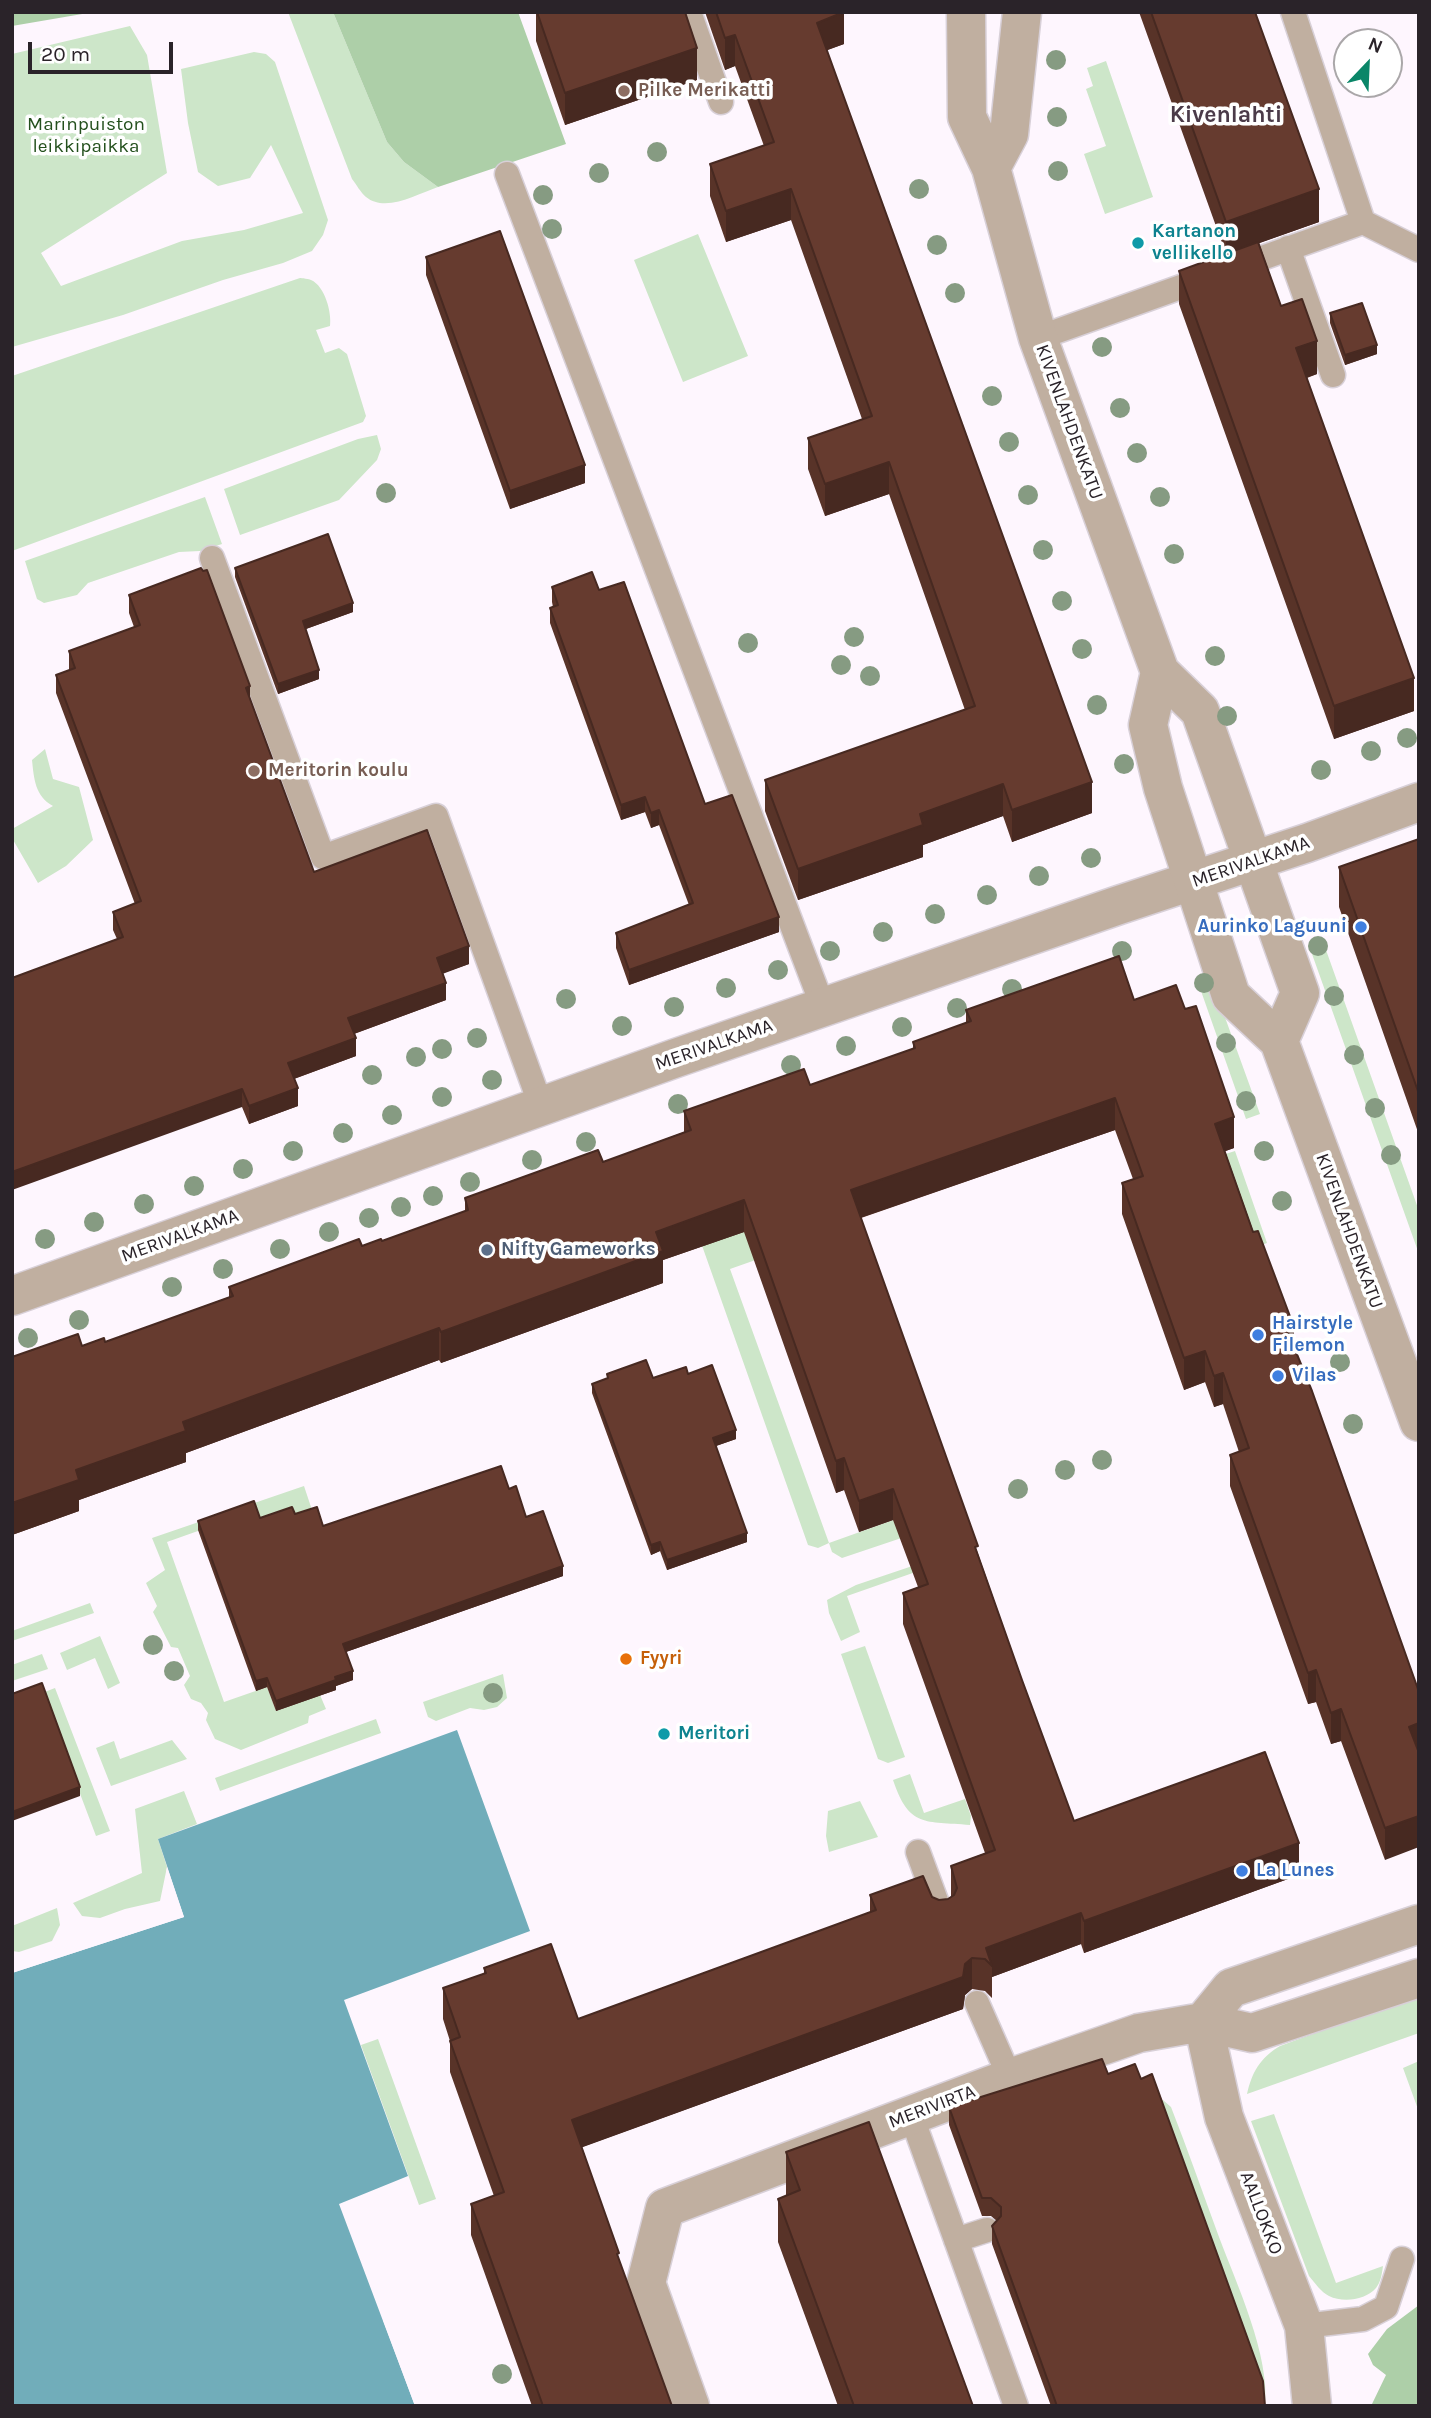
<!DOCTYPE html>
<html>
<head>
<meta charset="utf-8">
<style>
	body { margin:0 }
	#map { position:relative; width:1431px; height:2418px; overflow:hidden; background:#fef6fe; font-family:Karla,sans-serif }
	canvas { display:block }
	.frame { position:absolute; inset:0; border:14px solid #2a2329; pointer-events:none }
	.north { position:absolute; left:1333px; top:28px; width:70px; height:70px; box-sizing:border-box; background:#fff; border:2px solid #aaa7a9; border-radius:50%; rotate:23deg; font-size:19px; font-weight:700; line-height:28px; text-align:center; color:#2a2329 }
	.north::after { content:''; display:block; margin:auto; width:24px; height:32px; background:#0a8668; clip-path:polygon(50% 0,100% 100%,50% 72%,0 100%) }
	.scale { position:absolute; left:28px; top:42px; width:145px; height:32px; box-sizing:border-box; border:4px solid #2a2329; border-top:0; padding-left:9px; font-size:21px; line-height:24px; white-space:nowrap; color:#2a2329; -webkit-text-stroke:5px #fff; paint-order:stroke }
</style>
</head>
<body>
<div id="map">
<canvas width="1431" height="2418"></canvas>
<div class="frame"></div>
<div class="north">N</div>
<div class="scale">20 m</div>
</div>
<script>
const ctx = document.querySelector('canvas').getContext('2d');
ctx.lineJoin = 'round';
function fillPath(path, color) { ctx.fillStyle = color; ctx.fill(path, 'evenodd'); }
function strokePath(path, color, width, dash) { ctx.strokeStyle = color; ctx.lineWidth = width; ctx.lineCap = dash ? 'butt' : 'round'; ctx.setLineDash(dash || []); ctx.stroke(path); }
function label(font, color, halo, rows, align = 'center') {
  ctx.font = font + ' Karla,sans-serif'; ctx.lineWidth = 7; ctx.setLineDash([]); ctx.textBaseline = 'middle'; ctx.strokeStyle = halo; ctx.fillStyle = color; for (const [text, x, y, turn = 0] of rows) {
    ctx.save(); ctx.translate(x, y); ctx.rotate((+turn || 0) * Math.PI / 180); ctx.textAlign = isNaN(turn) ? turn : align; if (halo) ctx.strokeText(text, 0, 0); ctx.fillText(text, 0, 0); ctx.restore();
  }
}
const green = new Path2D(`
	M288 12H333L387 142 404 162 438 187C417 194 386 213 366 197 361 193 356 184 352 179Z
	M130 26 147 55 167 173 41 253 61 286 182 241 244 230 303 213 271 145 250 178 218 186 198 172 188 123 181 69 254 52 266 54 275 62 328 220 323 235 312 251 283 263 223 280 123 315 12 347V54Z
	M1106 61 1153 197 1105 214 1084 154 1106 146 1086 89 1093 86 1087 68Z
	M698 234 748 356 683 382 634 260Z
	M300 278C301 278 310 279 311 280 325 286 332 313 330 326L316 330 325 353 339 348 347 354 366 416 363 422 12 551V376Z
	M377 435 381 449 377 460 339 500 240 535 224 489 358 439Z
	M205 497 222 544 200 551 179 552 88 583 77 595 44 603 37 599 25 561Z
	M45 749 53 779 79 787 93 840 66 866 38 883 12 838V829L53 806C35 796 34 779 32 760Z
	M1326 950 1419 1211V1254L1312 954Z
	M1214 987 1260 1114 1246 1119 1201 991Z
	M1235 1151 1267 1243 1245 1251 1216 1157Z
	M671 1158 748 1231 801 1244 730 1269 829 1543 938 1504 952 1521 842 1558 832 1552 829 1543 818 1548 808 1545Z
	M304 1486 312 1510 260 1527 254 1511 167 1542 224 1702 267 1687 276 1711 320 1695 326 1709 309 1716 308 1723 241 1750 215 1739 206 1720 208 1713 201 1703 191 1699 184 1685 190 1676 178 1648 171 1647 153 1612 157 1606 146 1583 165 1570 152 1538Z
	M948 1554 950 1560 847 1596 860 1632 841 1641 829 1613 827 1600 856 1585Z
	M90 1603 94 1613 12 1641V1631Z
	M100 1636 120 1683 108 1689 95 1658 67 1670 60 1653Z
	M865 1646 905 1757 888 1763 878 1759 841 1654Z
	M42 1654 48 1669 12 1681V1665Z
	M503 1674 507 1698 497 1707 484 1710 470 1708 436 1721 428 1717 423 1702Z
	M55 1688 110 1831 96 1836 42 1693Z
	M376 1719 381 1733 220 1791 215 1778Z
	M172 1740 187 1759 111 1786 96 1748 114 1741 120 1759Z
	M910 1774 924 1813 965 1799 971 1816 970 1825C925 1821 909 1828 893 1780Z
	M184 1791 197 1824 158 1839 167 1867 160 1901 125 1909 100 1918 82 1916 73 1903 142 1873 135 1809Z
	M860 1801 878 1837 829 1852 826 1836 828 1811Z
	M57 1908 60 1925 52 1941 19 1952 12 1951V1926Z
	M1419 1995V2033L1247 2094C1252 2072 1260 2058 1280 2046Z
	M378 2039 436 2199 419 2205 361 2045Z
	M1419 2061V2112L1403 2068Z
	M1155 2100H1163L1171 2107C1188 2150 1203 2194 1219 2237 1237 2285 1270 2355 1265 2406H1263Z
	M1274 2114 1336 2283 1383 2266C1382 2273 1381 2282 1376 2288 1366 2300 1343 2303 1329 2296 1321 2292 1315 2283 1309 2276L1251 2121Z`);
const forest = new Path2D(`
	M12 12H94L12 26Z
	M333 12H518L566 144 438 187 404 162 387 142Z
	M1419 2305V2406H1363L1372 2404 1386 2375 1373 2365 1368 2354 1387 2329Z`);
const water = new Path2D(`
	M457 1730 530 1931 344 2000 408 2176 339 2204 415 2406H12V1973L184 1917 158 1839Z`);
const pier = new Path2D(`
	M167 1867 184 1917 12 1973V1969L180 1915 166 1874Z
	M387 2319 418 2405V2406H415L383 2320Z`);
const service = new Path2D(`
	M689 12 721 102
	M507 174 823 1007
	M1363 222 1419 250
	M1288 248 1333 375
	M1038 338 1363 222 1293 12
	M212 558 323 857 436 816 541 1106
	M918 1852 942 1917
	M977 2003 1010 2078
	M911 2115 1016 2406
	M956 2240 987 2230
	M1304 2326 1363 2319 1386 2307 1402 2259`);
const minor = new Path2D(`
	M12 1296 676 1058 1119 905 1307 843 1419 802
	M1203 2022 1224 2117 1304 2326 1312 2406
	M1203 2022 1231 1988 1419 1924
	M690 2406 646 2283 665 2208 1010 2078 1139 2033 1203 2022 1252 2033 1419 1978`);
const tertiary = new Path2D(`
	M966 12 967 117 991 168 1038 338 1160 672 1200 711 1300 993 1279 1041
	M991 168 1009 134 1022 12
	M1160 672 1148 725 1163 788 1231 996 1279 1041 1419 1422`);
const trees = [
	[1056,60],
	[1057,117],
	[657,152],
	[1058,171],
	[599,173],
	[919,189],
	[543,195],
	[552,229],
	[937,245],
	[955,293],
	[1102,347],
	[992,396],
	[1120,408],
	[1009,442],
	[1137,453],
	[386,493],
	[1028,495],
	[1160,497],
	[1043,550],
	[1174,554],
	[1062,601],
	[854,637],
	[748,643],
	[1082,649],
	[1215,656],
	[841,665],
	[870,676],
	[1097,705],
	[1227,716],
	[1407,738],
	[1371,751],
	[1124,764],
	[1321,770],
	[1091,858],
	[1039,876],
	[987,895],
	[935,914],
	[883,932],
	[1318,946],
	[830,951],
	[1122,951],
	[778,970],
	[1204,983],
	[726,988],
	[1012,989],
	[1334,996],
	[566,999],
	[674,1007],
	[957,1008],
	[622,1026],
	[902,1027],
	[477,1038],
	[1226,1043],
	[846,1046],
	[442,1049],
	[1354,1055],
	[416,1057],
	[791,1065],
	[372,1075],
	[492,1080],
	[442,1097],
	[1246,1101],
	[678,1104],
	[1375,1108],
	[392,1115],
	[343,1133],
	[586,1142],
	[293,1151],
	[1264,1151],
	[1391,1155],
	[532,1160],
	[243,1169],
	[470,1182],
	[194,1186],
	[433,1196],
	[1282,1201],
	[144,1204],
	[401,1207],
	[369,1218],
	[94,1222],
	[329,1232],
	[45,1239],
	[280,1249],
	[223,1269],
	[172,1287],
	[79,1320],
	[28,1338],
	[1340,1362],
	[1353,1424],
	[1102,1460],
	[1065,1470],
	[1018,1489],
	[153,1645],
	[174,1671],
	[493,1693],
	[502,2374]
];
const wall = new Path2D(`
	M536 12H685L697 80 565 125 536 41Z
	M705 12H844V44L827 50 1092 813 1012 842 1003 816 923 845V857L798 900 765 811V780L965 710 889 494 825 516 808 469V438L862 419 791 220 726 242 710 196V164L764 146 735 66 725 70Z
	M1139 12H1255L1319 222 1259 243 1281 306 1317 374 1307 378 1414 711 1334 739 1179 304V271L1226 254Z
	M426 257 585 483 510 509 426 275Z
	M1330 313 1377 354 1345 365 1330 323Z
	M235 568 353 612 306 629 319 679 278 694 235 577Z
	M552 587 599 590 705 804 779 932 629 985 616 948V933L689 905 659 825 651 828 645 812 621 820 550 623V608L553 607 552 602Z
	M129 595 250 700 314 872 469 964 443 973 446 1000 354 1034 356 1056 294 1079 298 1106 249 1124 242 1107 117 939 113 930V912L135 904 56 693V675L69 670V651L134 627 129 613Z
	M1419 839V1135L1339 907V867Z
	M1134 1000 1234 1148 1225 1151 1294 1347 1419 1692 1385 1860 1341 1741 1331 1744 1316 1702 1308 1704 1230 1486V1455L1239 1452 1223 1404 1214 1407 1205 1382 1184 1390 1122 1214V1183L1133 1179 1115 1130 861 1218 1022 1680 1074 1821 1299 1875 1084 1953 1081 1944 992 1977V1998L985 1991 972 1989 965 1995 963 2009 582 2147 619 2259 672 2406H532L471 2235V2204L494 2196 450 2072V2041L443 2019V1988L484 1974V1968L578 2019 870 1912V1895L932 1897 939 1900 948 1899 951 1897V1866L985 1853 903 1624V1593L918 1587 893 1520 859 1532 844 1490 836 1493 744 1232 663 1260V1283L441 1363 439 1360 186 1453V1462L79 1500V1511L12 1535V1357L105 1342 229 1297V1287L362 1246 382 1241 465 1211V1198L603 1162 684 1132V1111L810 1085 913 1049V1042L966 1023V1010Z
	M607 1374 653 1378 688 1374 736 1439 716 1446 747 1542 667 1570 660 1551 651 1555 592 1393V1384L607 1378Z
	M509 1489 563 1576 346 1652 353 1680 336 1686V1690L276 1711 267 1687 256 1691 198 1530V1521L260 1518 295 1514 323 1526Z
	M1108 2074 1265 2406H1051L992 2244V2226L997 2221 991 2216H982L949 2125V2107Z
	M786 2152 973 2406H838L778 2242V2199L786 2196Z`);
const shadedWall = new Path2D(`
	M844 13V44L817 54V23Z
	M735 35V66L725 70V38Z
	M697 48V80L565 125V93Z
	M791 189V220L726 242V211Z
	M1319 189V222L1226 255V222Z
	M1317 341V374L1296 381V348Z
	M1377 345V354L1345 365V355Z
	M889 462V494L825 516V484Z
	M585 465V483L510 509V491Z
	M353 603V612L303 630V621Z
	M319 670V679L278 694V684Z
	M1414 678V711L1334 739V706Z
	M250 686V704L246 688Z
	M1092 782V813L1012 842V810Z
	M1003 784V816L923 845V857L798 900V869L920 814Z
	M645 797V812L621 820V805Z
	M659 810V825L651 828V813Z
	M779 917V932L629 985V970Z
	M469 946V964L437 976V958Z
	M446 983V1000L348 1036V1018Z
	M356 1038V1056L288 1081V1063Z
	M298 1088V1106L249 1124V1106Z
	M242 1089V1107L12 1190V1172Z
	M1115 1098V1130L851 1221V1190Z
	M1234 1117V1148L1215 1155V1124Z
	M744 1200V1232L663 1260V1283L441 1363V1332L656 1232Z
	M1294 1327V1359L1287 1330Z
	M439 1328V1360L186 1453V1462L79 1500V1511L12 1535V1503L76 1470 183 1422Z
	M1205 1351V1382L1184 1390V1358Z
	M1223 1373V1404L1214 1407V1376Z
	M736 1430V1439L713 1447V1438Z
	M844 1458V1490L836 1493V1461Z
	M893 1489V1520L859 1532V1501Z
	M747 1533V1542L667 1570V1560Z
	M660 1542V1551L651 1555V1545Z
	M563 1566V1576L343 1653V1644Z
	M1316 1670V1702L1308 1704V1673Z
	M353 1671V1680L336 1686V1690L276 1711V1701Z
	M267 1678V1687L256 1691V1681Z
	M1341 1709V1741L1331 1744V1713Z
	M1419 1723V1755L1409 1727Z
	M80 1787V1796L12 1821V1812Z
	M1419 1816V1847L1385 1860V1828Z
	M1299 1843V1875L1084 1953V1921Z
	M1081 1913V1944L992 1977V1966L986 1948Z
	M972 1958V1989L965 1995 963 2009 572 2151V2120L965 1964Z`);
const building = new Path2D(`
	M537 12H685L697 48 565 93Z
	M716 12H844L817 23 1092 782 1012 810 1003 784 920 814 923 825 798 869 765 780 975 706 889 462 825 484 808 438 872 416 791 189 726 211 710 164 774 142 735 35 725 38Z
	M1151 12H1255L1319 189 1226 222Z
	M500 231 585 465 510 491 426 257Z
	M1258 242 1281 306 1302 299 1317 341 1296 348 1414 678 1334 706 1179 271Z
	M1362 303 1377 345 1345 355 1330 313Z
	M328 534 353 603 303 621 319 670 278 684 235 568Z
	M201 568 203 571 207 570 250 686 246 688 314 872 427 830 469 946 437 958 446 983 348 1018 356 1038 288 1063 298 1088 249 1106 242 1089 12 1172V978L123 937 113 912 141 901 56 675 75 668 69 651 140 625 129 595Z
	M592 572 599 590 624 582 705 804 732 795 779 917 629 970 616 933 693 903 659 810 651 813 645 797 621 805 550 608 558 605 552 587Z
	M1419 839V1094L1339 867Z
	M1119 956 1134 1000 1176 985 1185 1009 1196 1006 1234 1117 1215 1124 1253 1232 1258 1231 1294 1327 1287 1330 1312 1391 1419 1692V1723L1409 1727 1419 1753V1816L1385 1828 1341 1709 1331 1713 1316 1670 1308 1673 1230 1455 1249 1448 1223 1373 1214 1376 1205 1351 1184 1358 1122 1183 1143 1176 1115 1098 851 1190 978 1546 975 1547 1022 1680 1074 1821 1265 1752 1299 1843 1084 1921 1081 1913 986 1948 992 1966 985 1959 972 1958 965 1964 963 1977 572 2120 619 2253 617 2254 672 2406H543L471 2204 504 2192 450 2041 460 2037 443 1988 486 1973 484 1968 551 1944 578 2019 876 1910 870 1895 923 1876 932 1897 939 1900 948 1899 954 1895 957 1888 951 1866 995 1850 903 1593 928 1584 893 1489 859 1501 844 1458 836 1461 744 1200 656 1232 663 1251 441 1332 439 1328 183 1422 186 1431 76 1470 79 1480 12 1503V1357L78 1334 82 1346 104 1338 105 1342 233 1296 229 1287 359 1239 362 1246 381 1239 382 1241 468 1210 465 1198 598 1150 603 1162 691 1130 684 1111 804 1069 810 1085 915 1048 913 1042 971 1021 966 1010Z
	M646 1360 653 1378 686 1367 688 1374 712 1365 736 1430 713 1438 747 1533 667 1560 660 1542 651 1545 592 1384 608 1378 607 1374Z
	M501 1466 509 1489 516 1486 526 1517 543 1511 563 1566 343 1644 353 1671 335 1677 336 1680 276 1701 267 1678 256 1681 198 1521 254 1501 260 1518 292 1507 295 1514 317 1507 323 1526Z
	M42 1683 80 1787 12 1812V1694Z
	M1102 2059 1108 2074 1135 2064 1141 2079 1152 2074 1263 2381 1265 2406H1057L992 2226 1001 2216V2207L991 2198H982L949 2107Z
	M869 2122 973 2406H854L778 2199 800 2190 786 2152Z`);
const markers = [
	[624,91,7,"#8d6e63"],
	[1138,243,7,"#0f9aa8"],
	[254,771,7,"#8d6e63"],
	[1361,927,7,"#3f7fe0"],
	[487,1250,7,"#5c6f8a"],
	[1258,1335,7,"#3f7fe0"],
	[1278,1376,7,"#3f7fe0"],
	[626,1659,7,"#e8710a"],
	[664,1734,7,"#0f9aa8"],
	[1242,1871,7,"#3f7fe0"]
];
const educationNames = [
	["Pilke Merikatti",638,91],
	["Meritorin koulu",268,771]
];
const parkNames = [
	["Marinpuiston",86,125],
	["leikkipaikka",86,147]
];
const cultureNames = [
	["Kartanon",1152,232],
	["vellikello",1152,254],
	["Meritori",678,1734]
];
const streetNames = [
	["KIVENLAHDENKATU",1069,422,70],
	["MERIVALKAMA",1251,862,-19],
	["MERIVALKAMA",714,1045,-19],
	["KIVENLAHDENKATU",1349,1231,70],
	["MERIVALKAMA",180,1236,-20],
	["MERIVIRTA",932,2107,-21],
	["AALLOKKO",1261,2213,69]
];
const shopNames = [
	["Aurinko Laguuni",1347,927,"right"],
	["Hairstyle",1272,1324],
	["Filemon",1272,1346],
	["Vilas",1292,1376],
	["La Lunes",1256,1871]
];
const serviceNames = [
	["Nifty Gameworks",501,1250]
];
const foodNames = [
	["Fyyri",640,1659]
];
const quarterNames = [
	["Kivenlahti",1226,115]
];
fillPath(green, '#cde6c9');
fillPath(forest, '#adcfa8');
fillPath(water, '#71adba');
fillPath(pier, '#fef6fe');
strokePath(service, '#d8d0d8', 27);
strokePath(minor, '#d8d0d8', 41);
strokePath(tertiary, '#d8d0d8', 41);
strokePath(service, '#c0afa0', 24);
strokePath(minor, '#c0afa0', 38);
strokePath(tertiary, '#c0afa0', 38);
ctx.fillStyle = '#869b82';
for (const [x, y] of trees) { ctx.beginPath(); ctx.arc(x, y, 10, 0, 2 * Math.PI); ctx.fill(); }
fillPath(wall, '#583328');
fillPath(shadedWall, '#472921');
fillPath(building, '#663b2f');
strokePath(building, '#472921', 2);
for (const [x, y, r, color] of markers) { const dot = new Path2D(); dot.arc(x, y, r, 0, 2 * Math.PI); ctx.fillStyle = color; ctx.fill(dot); strokePath(dot, '#fff', 2.5); }
label('bold 19px', '#785e54', '#fff', educationNames, 'left');
label('19px', '#24501d', '#fff', parkNames);
label('bold 19px', '#0d838f', '#fff', cultureNames, 'left');
label('19px', '#2a2329', '#fff', streetNames);
label('bold 19px', '#366cbe', '#fff', shopNames, 'left');
label('bold 19px', '#4e5e75', '#fff', serviceNames, 'left');
label('bold 19px', '#c56008', '#fff', foodNames, 'left');
label('bold 23px', '#4b3b49', '#fff', quarterNames);
</script>
</body>
</html>
